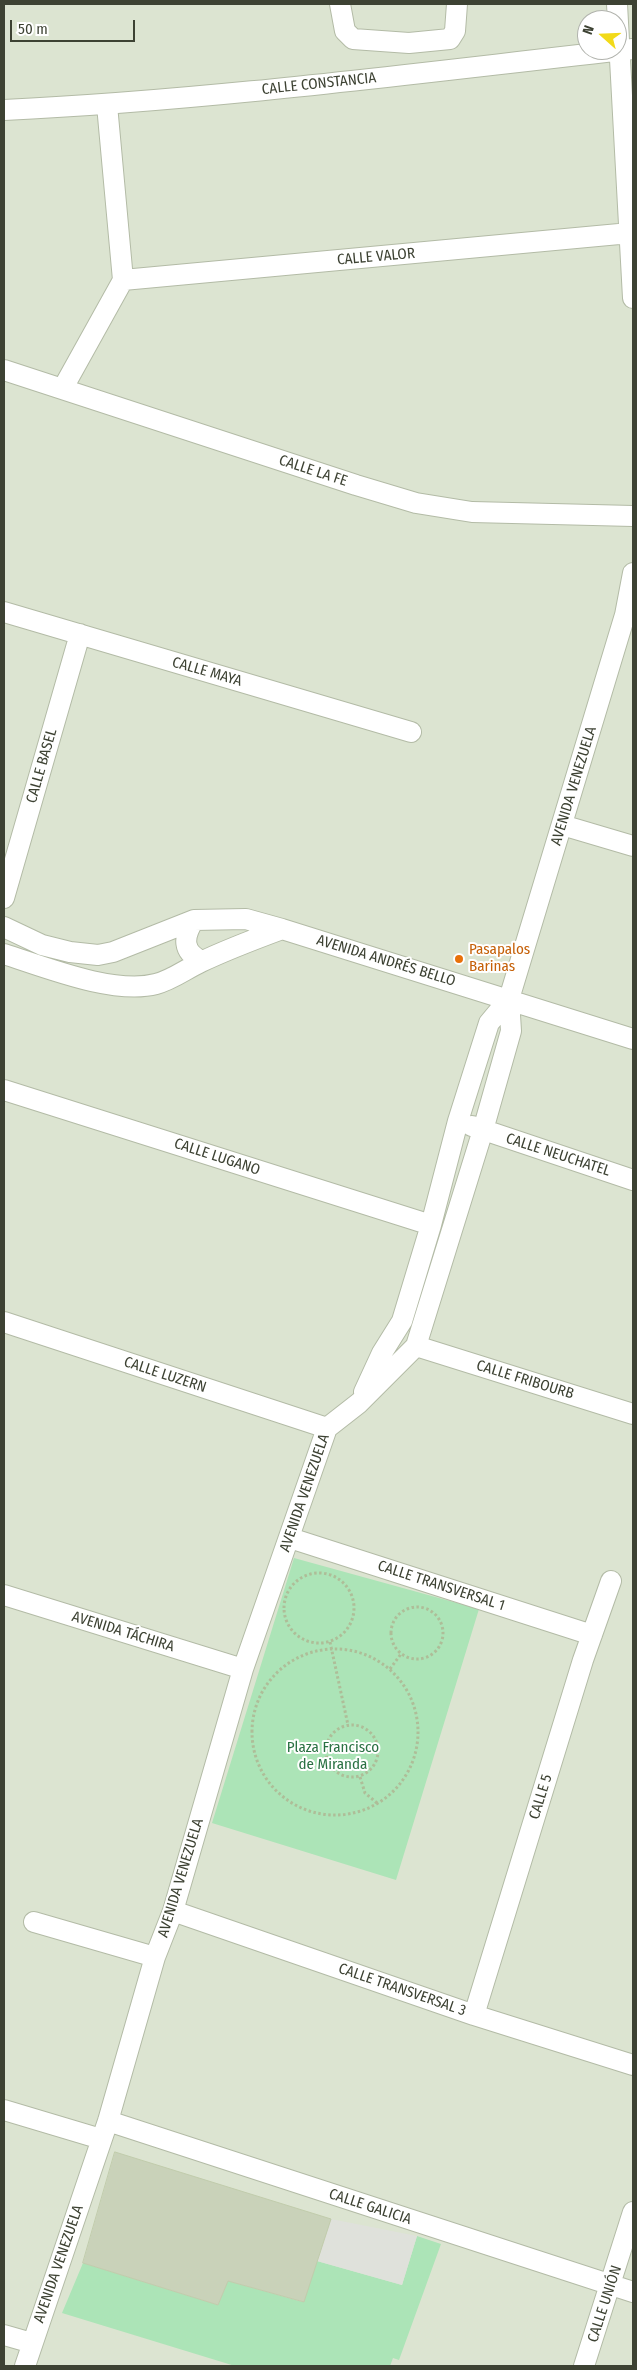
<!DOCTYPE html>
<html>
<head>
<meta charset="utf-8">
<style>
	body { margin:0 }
	#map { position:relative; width:637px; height:2370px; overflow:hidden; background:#eaf1e3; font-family:"Fira Sans Condensed",sans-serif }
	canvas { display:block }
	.frame { position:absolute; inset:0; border:5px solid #3d4233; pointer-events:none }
	.north { position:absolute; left:577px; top:10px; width:50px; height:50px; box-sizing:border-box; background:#fff; border:1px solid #b1b3ad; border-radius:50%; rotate:290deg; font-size:14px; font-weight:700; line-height:20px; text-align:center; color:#3d4233 }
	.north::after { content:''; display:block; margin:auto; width:18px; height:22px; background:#f2da19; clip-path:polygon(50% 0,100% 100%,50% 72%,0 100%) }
	.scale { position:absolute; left:10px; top:20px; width:125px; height:22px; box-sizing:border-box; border:2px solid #3d4233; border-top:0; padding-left:6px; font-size:15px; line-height:18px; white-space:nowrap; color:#3d4233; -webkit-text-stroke:4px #fff; paint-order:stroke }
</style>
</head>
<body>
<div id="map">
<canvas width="637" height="2370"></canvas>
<div class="frame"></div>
<div class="north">N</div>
<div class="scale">50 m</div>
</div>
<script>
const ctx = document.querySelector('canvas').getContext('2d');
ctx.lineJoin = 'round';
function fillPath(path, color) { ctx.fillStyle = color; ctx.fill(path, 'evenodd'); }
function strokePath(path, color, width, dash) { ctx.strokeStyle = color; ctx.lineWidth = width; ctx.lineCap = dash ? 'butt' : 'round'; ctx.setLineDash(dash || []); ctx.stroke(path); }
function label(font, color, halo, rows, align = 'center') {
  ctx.font = font + ' "Fira Sans Condensed",sans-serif'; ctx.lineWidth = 4; ctx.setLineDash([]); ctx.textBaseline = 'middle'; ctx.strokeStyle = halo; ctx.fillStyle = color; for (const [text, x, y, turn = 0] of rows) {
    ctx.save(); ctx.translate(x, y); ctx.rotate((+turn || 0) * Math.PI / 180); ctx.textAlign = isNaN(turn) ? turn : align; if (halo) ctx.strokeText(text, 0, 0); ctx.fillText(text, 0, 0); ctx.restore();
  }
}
const residential = new Path2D(`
	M4 4H633V2366H4ZM587 20H617V50H587Z`);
const green = new Path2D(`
	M294 1558 479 1609 396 1880 212 1823Z
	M417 2236 441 2244 399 2360 393 2358 390 2366H235L62 2313 83 2263 218 2305 228 2281 303 2302 317 2261 402 2285Z`);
const parking = new Path2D(`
	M331 2219 417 2236 402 2285 317 2261Z`);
const building = new Path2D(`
	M115 2152 331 2219 304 2302 228 2281 218 2305 83 2263Z`);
const path = new Path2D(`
	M284 1608a35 35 0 1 1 70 0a35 35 0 1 1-70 0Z
	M391 1633a26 26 0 1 1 52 0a26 26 0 1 1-52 0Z
	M330 1642 348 1725
	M252 1732a83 83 0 1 1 166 0a83 83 0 1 1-166 0Z
	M390 1669 401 1654
	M326 1751a26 26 0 1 1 52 0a26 26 0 1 1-52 0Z
	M360 1777 365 1793 377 1803`);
const minor = new Path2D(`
	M340 4 345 31 353 39 409 43 450 39 455 31 457 4
	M617 4 633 298
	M4 110C215 100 424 72 633 49
	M123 280 630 233
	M4 370 356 485 416 503 472 512 633 516
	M63 388 123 280 107 105
	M4 612 411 732
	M562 825 633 846
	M4 898 80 634
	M194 920C183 937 182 952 202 961
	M4 927 42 945 70 952 98 955 113 952 194 920 246 919 282 929 633 1039
	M4 954C45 967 114 995 156 984 172 980 186 969 201 962 228 949 255 939 282 929
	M4 1090 431 1225
	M472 1126 633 1180
	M4 1322 327 1428
	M416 1346 633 1414
	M364 1392 382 1353 402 1321 431 1225 458 1121 489 1023 509 999
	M290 1538 592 1635
	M4 1595 243 1669
	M173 1911 474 2015 633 2065
	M34 1922 155 1957
	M474 2015 583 1660 611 1581
	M4 2110 101 2139
	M108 2121 633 2292
	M4 2335 32 2343
	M25 2366 108 2121 155 1957 173 1911 243 1669 327 1428 359 1403 416 1346 483 1130 511 1031 509 999 625 615 633 573
	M584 2366 633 2212`);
const markers = [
	[459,959,5,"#e8710a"]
];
const streetNames = [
	["CALLE CONSTANCIA",319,84,-6],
	["CALLE VALOR",376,257,-5],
	["CALLE LA FE",313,471,18],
	["CALLE MAYA",207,672,16],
	["CALLE BASEL",42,766,-74],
	["AVENIDA VENEZUELA",574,786,-73],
	["AVENIDA ANDRÉS BELLO",386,961,17],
	["CALLE NEUCHATEL",558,1155,18],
	["CALLE LUGANO",217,1157,18],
	["CALLE LUZERN",165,1375,18],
	["CALLE FRIBOURB",525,1380,17],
	["AVENIDA VENEZUELA",305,1493,-71],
	["CALLE TRANSVERSAL 1",441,1586,18],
	["AVENIDA TÁCHIRA",123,1632,17],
	["CALLE 5",541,1797,-73],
	["AVENIDA VENEZUELA",181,1878,-73],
	["CALLE TRANSVERSAL 3",402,1990,19],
	["CALLE GALICIA",370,2207,18],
	["AVENIDA VENEZUELA",59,2264,-71],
	["CALLE UNIÓN",605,2304,-72]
];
const foodNames = [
	["Pasapalos",469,950],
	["Barinas",469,967]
];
const parkNames = [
	["Plaza Francisco",333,1748],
	["de Miranda",333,1765]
];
fillPath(residential, '#dce4d1');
fillPath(green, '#ace4b7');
fillPath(parking, '#dfe1db');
fillPath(building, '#c9d2b9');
strokePath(building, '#c1ccac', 1);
strokePath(minor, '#b3bba6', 22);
strokePath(path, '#aebd98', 3, [2.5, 2.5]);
strokePath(minor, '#fff', 20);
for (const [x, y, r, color] of markers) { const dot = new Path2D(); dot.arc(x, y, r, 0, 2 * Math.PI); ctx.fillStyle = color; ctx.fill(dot); strokePath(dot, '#fff', 2); }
label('15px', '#3d4233', '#fff', streetNames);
label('15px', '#c56008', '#fff', foodNames, 'left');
label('15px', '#2a7143', '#fff', parkNames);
</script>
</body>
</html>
